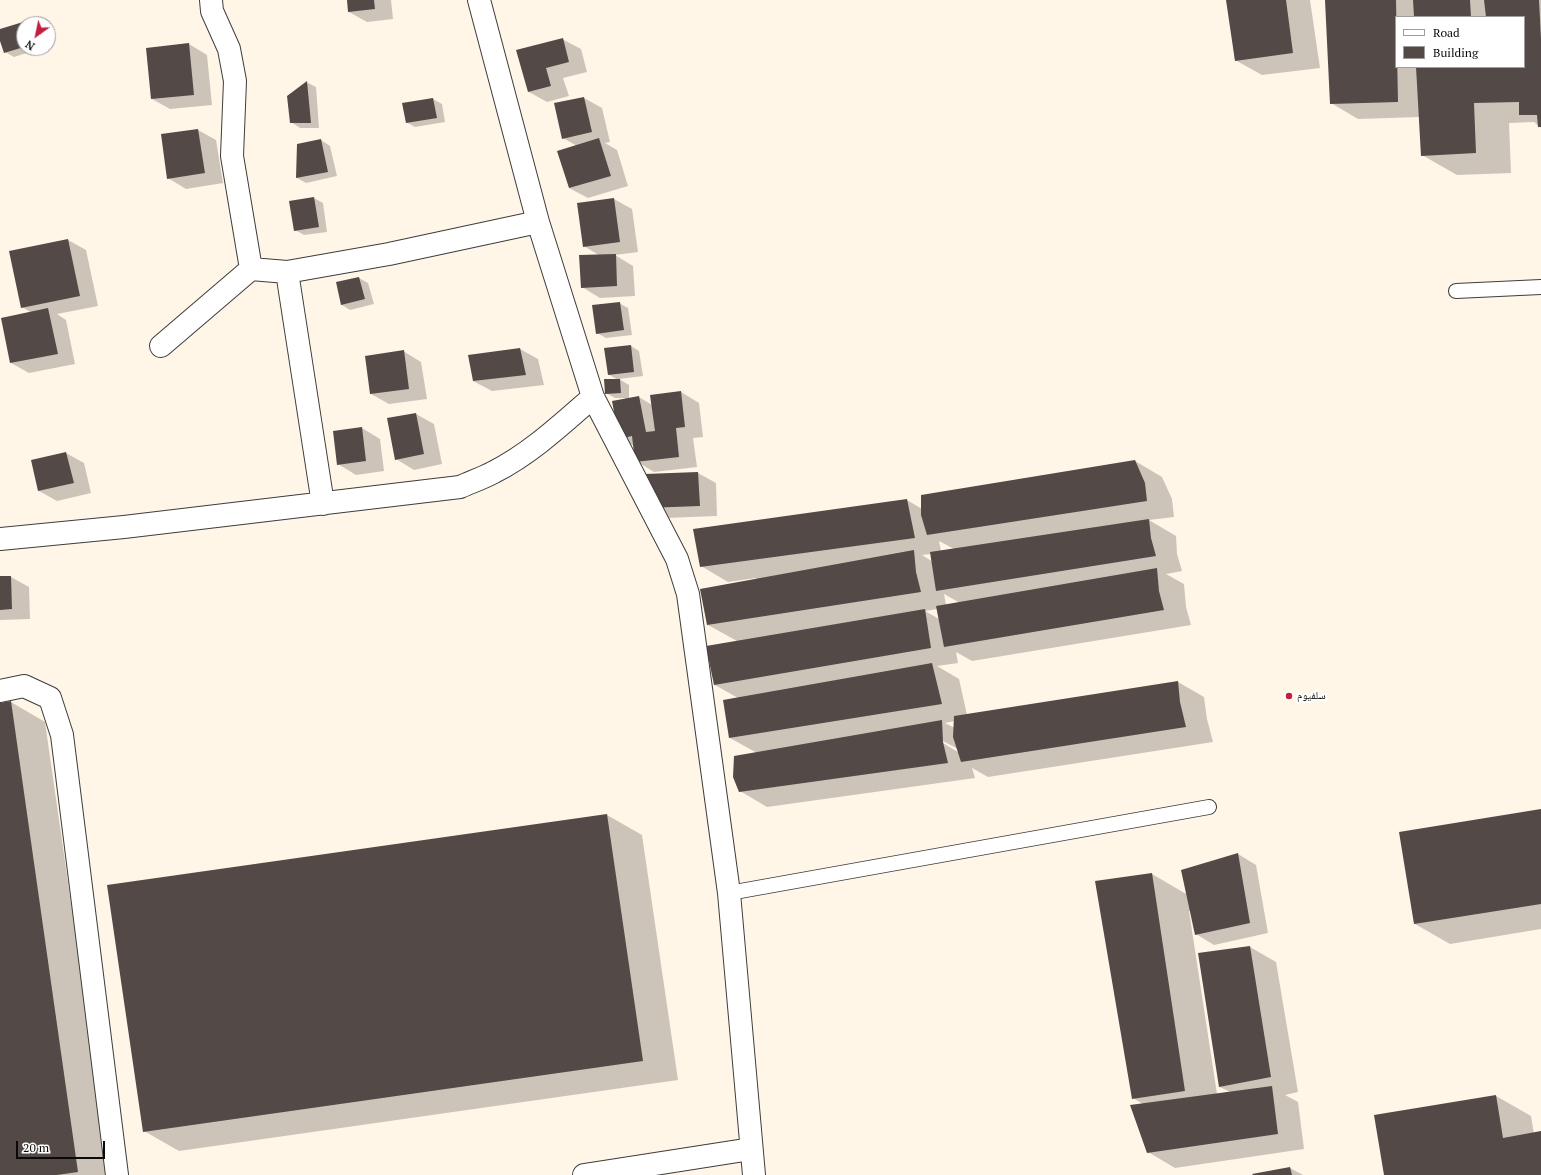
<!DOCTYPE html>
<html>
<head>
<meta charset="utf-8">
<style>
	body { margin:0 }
	#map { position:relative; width:1541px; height:1175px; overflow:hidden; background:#fff6e7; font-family:"PT Serif",serif }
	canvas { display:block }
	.legend { position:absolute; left:1395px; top:16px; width:130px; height:52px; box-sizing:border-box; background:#fff; border:1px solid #9d9d9d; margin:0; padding:5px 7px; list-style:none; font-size:12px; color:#0a0a0a }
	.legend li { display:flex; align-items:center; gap:8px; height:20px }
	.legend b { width:20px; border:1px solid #9d9d9d }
	.north { position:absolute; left:16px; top:16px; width:40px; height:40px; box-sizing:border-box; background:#fff; border:1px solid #9d9d9d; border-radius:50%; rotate:213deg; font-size:11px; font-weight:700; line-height:16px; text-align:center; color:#0a0a0a }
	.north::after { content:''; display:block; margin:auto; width:14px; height:18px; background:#be1e42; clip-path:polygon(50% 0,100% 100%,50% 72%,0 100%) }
	.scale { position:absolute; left:16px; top:1141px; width:89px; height:18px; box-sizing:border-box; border:2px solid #0a0a0a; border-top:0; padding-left:5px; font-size:12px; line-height:14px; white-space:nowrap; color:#0a0a0a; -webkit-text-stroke:3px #fff; paint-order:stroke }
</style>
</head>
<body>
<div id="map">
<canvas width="1541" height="1175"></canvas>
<ul class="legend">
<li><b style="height:5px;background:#fff"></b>Road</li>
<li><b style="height:11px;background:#534946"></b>Building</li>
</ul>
<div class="north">N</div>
<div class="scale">20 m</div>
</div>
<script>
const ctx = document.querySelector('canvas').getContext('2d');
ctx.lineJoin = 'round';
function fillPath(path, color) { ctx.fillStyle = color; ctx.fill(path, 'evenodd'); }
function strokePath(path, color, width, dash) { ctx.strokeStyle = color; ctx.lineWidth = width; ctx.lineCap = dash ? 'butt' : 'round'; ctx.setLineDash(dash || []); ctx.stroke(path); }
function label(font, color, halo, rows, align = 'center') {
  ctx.font = font + ' "PT Serif","Noto Naskh Arabic",serif'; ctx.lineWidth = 4; ctx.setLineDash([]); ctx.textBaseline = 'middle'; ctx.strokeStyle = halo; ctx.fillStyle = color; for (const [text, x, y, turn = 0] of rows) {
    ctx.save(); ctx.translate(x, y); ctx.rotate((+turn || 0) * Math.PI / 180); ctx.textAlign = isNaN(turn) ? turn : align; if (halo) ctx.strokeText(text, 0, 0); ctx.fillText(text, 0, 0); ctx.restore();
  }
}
const shadow = new Path2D(`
	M348 0H391L393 19 367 22 349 12Z
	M1227 0H1310L1320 68 1262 75 1235 60Z
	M1326 0H1541V128L1534 122 1509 123 1511 173 1457 175 1422 155 1420 117 1358 119 1331 103ZM1396 17H1524V67H1396Z
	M23 23 25 24H24V48L39 49 14 57 5 52 0 37V30Z
	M562 39 581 49 587 72 563 78 569 96 547 102 529 92 518 51Z
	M189 44 207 55 212 105 170 109 152 99Z
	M308 83 316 87 319 128H300L291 122 288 96Z
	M584 98 602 108 610 142 605 143 617 150 628 186 588 198 569 188 577 146 563 138Z
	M433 99 442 104 445 122 415 127 406 122 404 104Z
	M198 130 216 140 223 183 186 189 168 178Z
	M321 140 330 146 337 176 306 183 297 178 298 145Z
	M314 198 323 203 327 232 304 235 295 230Z
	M614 199 632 209 638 252 615 255 633 266 635 296 600 298 582 287 600 256 584 246Z
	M68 240 86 250 98 306 57 314 66 320 75 364 29 373 11 363 32 313 22 307Z
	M359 278 368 283 374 304 350 310 342 305 337 283Z
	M619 303 628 308 632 335 606 338 597 333Z
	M631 346 639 351 643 376 619 379 629 385V399L639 397 652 405 681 392 699 403 703 437 693 438 697 467 654 472 636 461 634 446 620 438 625 398H615L606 393 618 380 608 374Z
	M520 349 538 359 544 385 492 391 473 381Z
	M403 351 421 362 427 399 389 404 371 394Z
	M416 414 434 424 442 464 414 470 396 459Z
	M362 428 380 439 384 471 356 475 338 464Z
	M66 453 84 463 91 493 57 501 39 491 32 461Z
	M1135 461 1162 477 1172 499 1174 517 1149 520 1176 536 1177 554 1182 571 1166 574 1184 584 1186 607 1191 625 972 661 956 652 958 663 937 666 959 679 967 715 1178 682 1204 697 1207 719 1213 742 988 777 972 768 975 778 767 807 740 791 757 753 730 738 738 698 715 685 737 641 708 625 756 580V578L728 582 701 566 907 500 922 509ZM939 541 954 549 941 551ZM931 554 933 562 922 555ZM944 594 960 603 946 605ZM937 609 939 619 925 611ZM955 721V728L945 723ZM939 739 958 749V752L938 740Z
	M698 473 716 483 717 516 665 518 647 508Z
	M0 577H11L29 587 30 619 0 620Z
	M11 702 45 722 110 1175H0V704Z
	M1541 810V929L1450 944 1415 924Z
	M607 815 642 835 678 1080 179 1151 144 1131Z
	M1238 854 1256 865 1268 933 1214 945 1196 934 1191 911H1189L1217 1094 1230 1092 1220 1087 1250 947 1276 962 1298 1092 1285 1095 1298 1102 1304 1149 1175 1168 1148 1152 1143 1104 1133 1098 1152 874 1188 895 1183 870Z
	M1496 1096 1531 1116 1534 1134 1541 1132V1175H1385Z
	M1290 1168 1303 1175H1254Z`);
const building = new Path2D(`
	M347 0H374L375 9 348 12Z
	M1226 0H1286L1293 53 1235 61Z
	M1325 0H1396L1398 102 1330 104Z
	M1413 0H1470L1471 17H1414Z
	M1484 0H1539L1541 39V127H1538L1537 115H1519V102L1474 103 1476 153 1421 156 1416 67H1524V17H1486Z
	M23 22 24 47 4 53 0 41V29Z
	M563 38 569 62 546 68 551 86 528 92 516 50Z
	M189 43 194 95 151 99 146 48Z
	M307 81 311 123H290L287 96Z
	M584 97 592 132 562 139 554 103Z
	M433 98 437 118 406 123 402 103Z
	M198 129 205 173 167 179 161 134Z
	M599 138 611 176 569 188 557 151Z
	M321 139 328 172 296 178 297 144Z
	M314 197 319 227 294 231 289 201Z
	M614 198 620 242 583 247 577 203Z
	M68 239 80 296 21 308 9 251Z
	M616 254 617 286 581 288 579 255Z
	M359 277 365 299 341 305 336 282Z
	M620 302 624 330 596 334 592 305Z
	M48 308 58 354 10 363 1 318Z
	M631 345 634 372 608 375 604 348Z
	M520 348 526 375 473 381 468 355Z
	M404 350 409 389 370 394 365 356Z
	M604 379H620L621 393 605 394Z
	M681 391 685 427 676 428 679 457 635 462 632 436 619 439 612 401 639 396 646 432 655 431 650 395Z
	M416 413 424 454 395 460 387 418Z
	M362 427 366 461 337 465 333 431Z
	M66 452 74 483 38 491 31 460Z
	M1135 460 1145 483 1147 501 927 535 921 515V495Z
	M698 472 700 506 646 508 645 474Z
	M907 499 915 538 700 567 693 529Z
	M1149 519 1151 538 1156 556 936 591 930 552Z
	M914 550 916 572 921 592 707 625 700 589Z
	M1157 568 1159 591 1164 610 944 647 936 606Z
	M0 576H11L12 609 0 610Z
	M925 609 931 648 714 685 706 646Z
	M932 663 942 704 729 738 723 700Z
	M1178 681 1180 702 1186 727 961 762 953 737 954 716Z
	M11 701 78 1172 57 1175H0V703Z
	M942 720 943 742 948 763 739 792 733 777 734 756Z
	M1541 809V904L1414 924 1399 832Z
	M607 814 643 1061 143 1132 107 885Z
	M1238 853 1250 923 1195 935 1181 870Z
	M1152 873 1185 1091 1132 1099 1095 881Z
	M1250 946 1271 1077 1219 1087 1198 953Z
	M1272 1086 1278 1134 1147 1153 1130 1105Z
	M1496 1095 1503 1138 1541 1131V1175H1384L1374 1115Z
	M1290 1167 1292 1175H1253L1252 1174Z`);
const service = new Path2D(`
	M1456 291 1541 287
	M729 893 1209 807`);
const minor = new Path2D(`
	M211 0 212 11 229 49 235 81 232 156 251 269
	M479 0 538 222 593 397 677 559 688 594 729 893 754 1175
	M287 272 323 504
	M161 346 251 269 287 272 389 254 538 222
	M0 539 124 527 460 487C471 482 483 478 494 472 530 454 562 424 593 397
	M0 691 24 686 50 698 62 735 117 1175
	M584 1175 751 1149`);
const markers = [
	[1289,696,4,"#be1e42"]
];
const poiNames = [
	["سلفيوم",1297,696]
];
fillPath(shadow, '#0003');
fillPath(building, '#534946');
strokePath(service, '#3d3d3d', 16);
strokePath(minor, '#3d3d3d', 24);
strokePath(service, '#fff', 14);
strokePath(minor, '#fff', 22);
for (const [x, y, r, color] of markers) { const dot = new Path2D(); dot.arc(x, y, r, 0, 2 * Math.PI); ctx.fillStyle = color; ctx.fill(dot); strokePath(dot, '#fff', 1.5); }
label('11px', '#0a0a0a', '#fff', poiNames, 'left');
</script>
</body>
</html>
